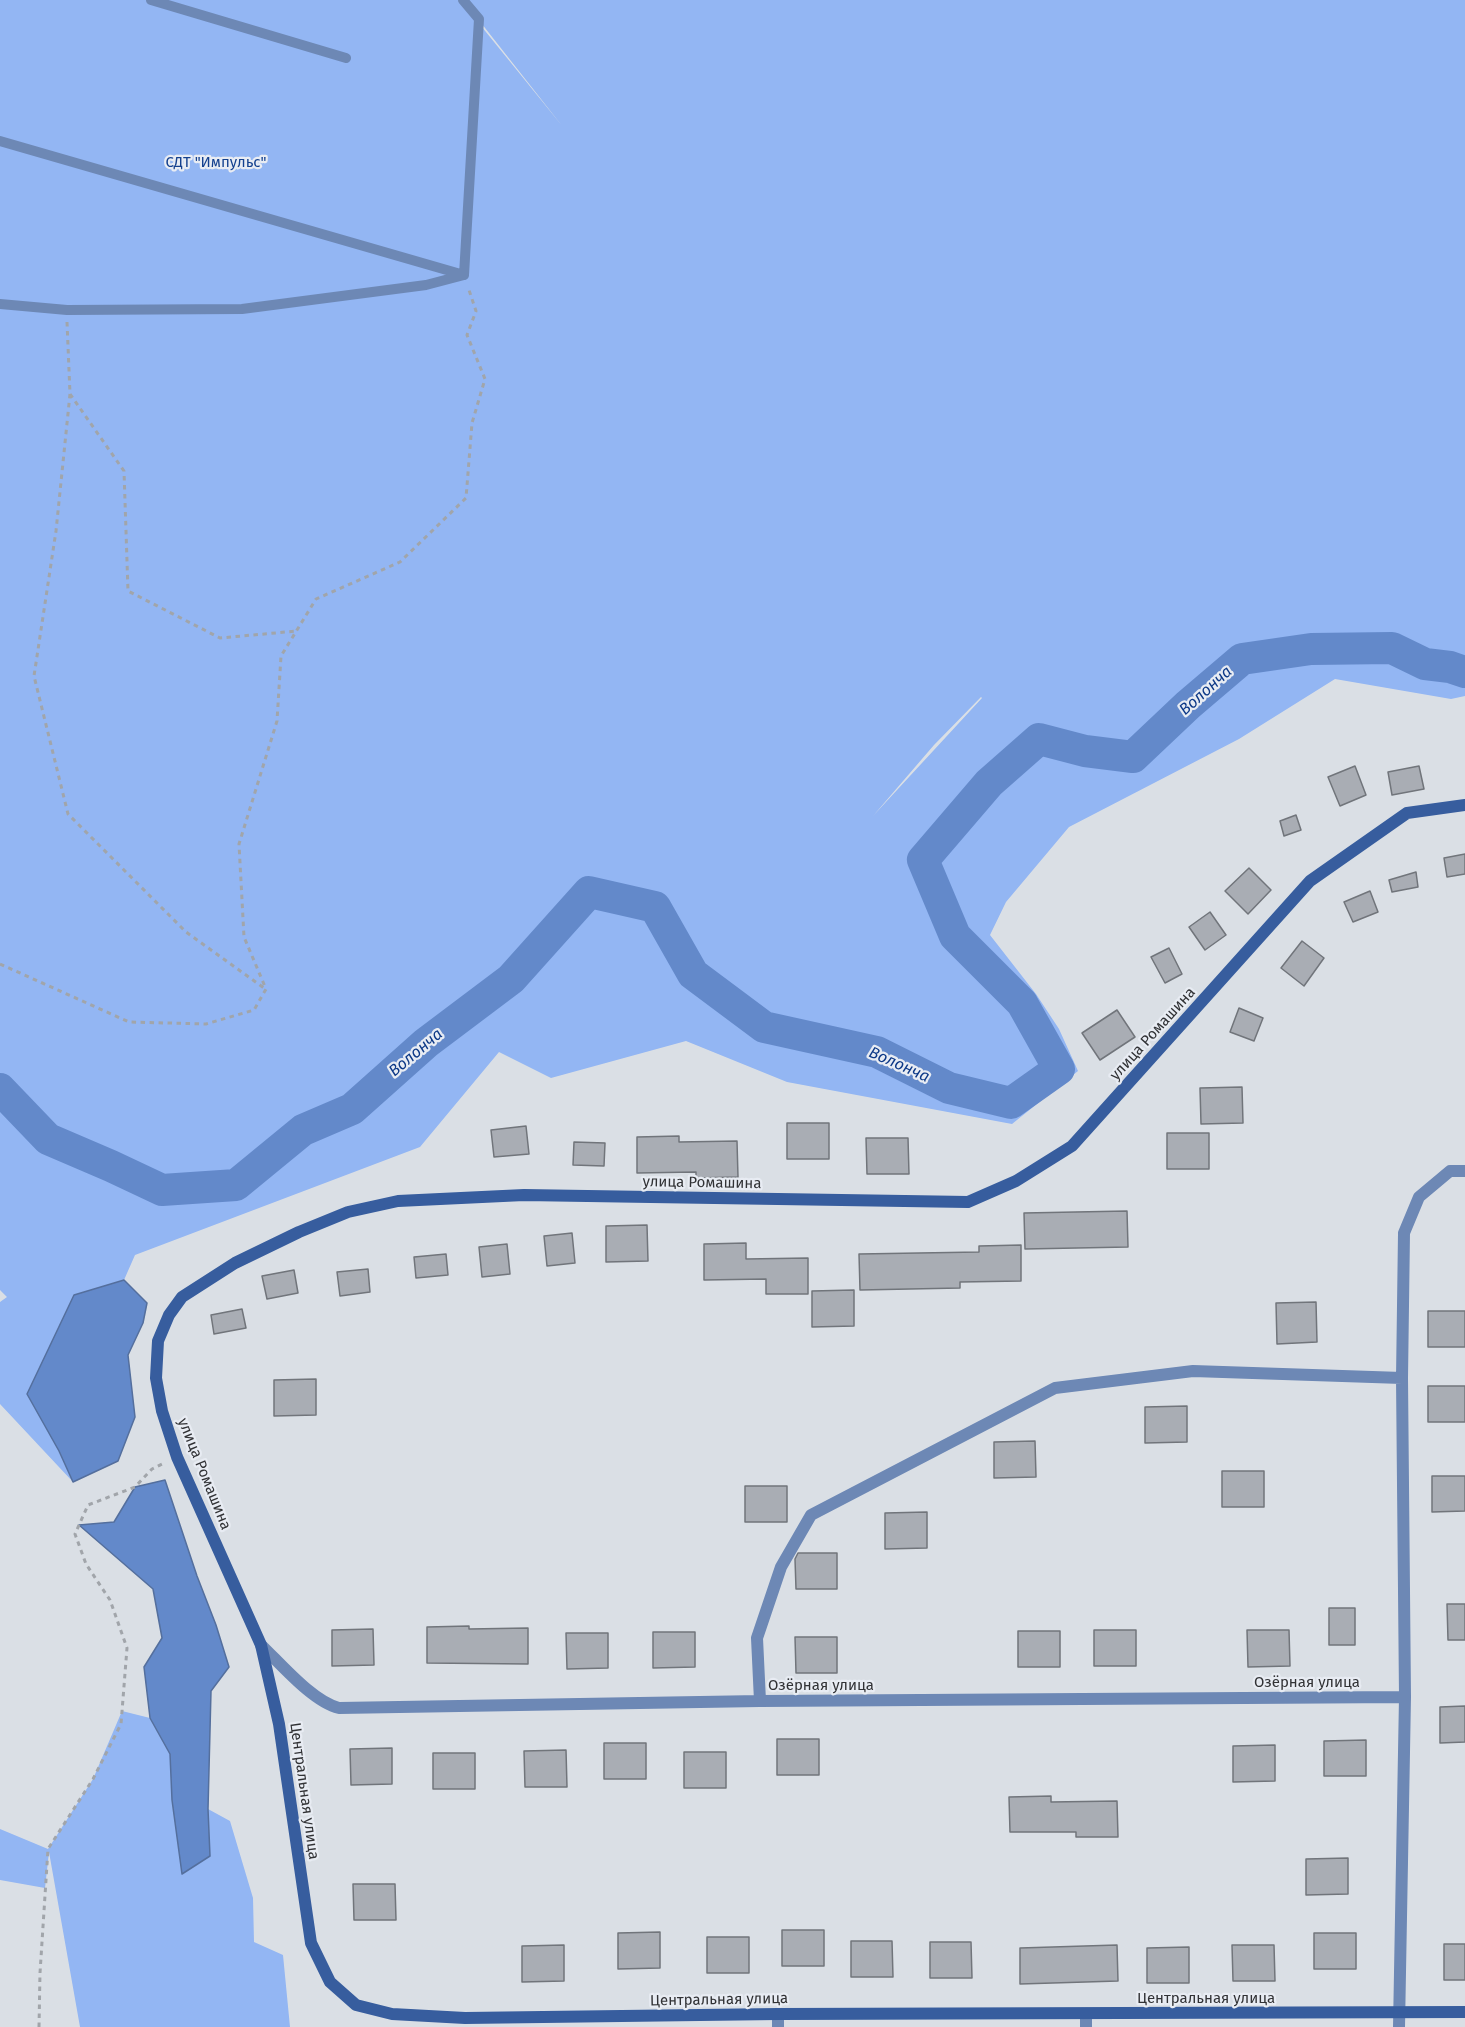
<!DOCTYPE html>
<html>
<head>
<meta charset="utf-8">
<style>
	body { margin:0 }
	canvas { display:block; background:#dadfe5 }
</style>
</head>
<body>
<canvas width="1465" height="2027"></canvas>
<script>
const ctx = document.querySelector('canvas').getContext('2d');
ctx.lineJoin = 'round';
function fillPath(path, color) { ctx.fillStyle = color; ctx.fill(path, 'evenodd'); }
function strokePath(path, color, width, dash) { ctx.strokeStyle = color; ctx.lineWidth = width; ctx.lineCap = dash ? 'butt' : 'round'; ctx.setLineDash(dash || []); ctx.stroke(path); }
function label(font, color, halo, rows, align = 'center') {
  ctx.font = font + ' "Fira Sans",sans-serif'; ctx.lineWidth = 4.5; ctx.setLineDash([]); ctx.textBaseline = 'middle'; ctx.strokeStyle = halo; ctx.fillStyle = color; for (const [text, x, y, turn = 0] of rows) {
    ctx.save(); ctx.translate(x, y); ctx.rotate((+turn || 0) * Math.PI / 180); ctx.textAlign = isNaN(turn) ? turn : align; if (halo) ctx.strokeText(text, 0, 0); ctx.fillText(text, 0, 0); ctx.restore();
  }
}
const green = new Path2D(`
	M0 0H460L563 127 463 0H1465V696L1451 699 1335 679 1239 739 1069 827 1006 902 990 935 1036 994 1059 1029 1078 1071 1012 1124 787 1082 686 1041 551 1078 499 1052 420 1147 135 1255 124 1280 74 1295 59 1451 73 1482 0 1404V1302L7 1297 0 1290ZM981 697 982 698 873 816 934 745Z
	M122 1711 150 1718 170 1754 172 1800 182 1873 210 1856 208 1809 230 1821 253 1898 254 1942 283 1955 290 2027H80L49 1852 45 1888 0 1880V1829L48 1849 93 1779Z`);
const water = new Path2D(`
	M124 1280 147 1303 143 1323 128 1355 135 1417 118 1461 73 1482 59 1451 27 1394 74 1295Z
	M165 1480 197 1576 216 1625 229 1667 211 1691 208 1809 210 1856 182 1874 172 1800 170 1754 150 1718 144 1667 162 1638 153 1589 79 1525 114 1522 135 1487Z`);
const river = new Path2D(`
	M0 1089 48 1139 111 1166 162 1190 236 1185 303 1130 352 1109 426 1043 511 979 589 892 655 907 693 974 764 1027 877 1052 949 1088 1011 1103 1059 1069 1022 1003 955 936 923 860 989 783 1039 739 1085 751 1133 757 1188 705 1242 659 1311 649 1392 648 1425 664 1450 667 1465 672`);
const building = new Path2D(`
	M1355 766 1366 795 1340 806 1328 777Z
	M1419 766 1424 789 1392 795 1388 772Z
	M1296 815 1301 830 1284 836 1280 821Z
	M1465 854V874L1447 877 1444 858Z
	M1249 868 1271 890 1248 914 1225 891Z
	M1416 872 1418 887 1392 892 1389 880Z
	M1370 891 1378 912 1353 922 1344 902Z
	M1210 912 1226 935 1205 950 1189 927Z
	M1302 941 1324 958 1304 986 1281 968Z
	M1169 948 1182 974 1165 983 1151 957Z
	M1239 1008 1263 1018 1254 1041 1230 1032Z
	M1117 1010 1135 1037 1100 1060 1082 1033Z
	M1242 1087 1243 1123 1201 1124 1200 1088Z
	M787 1123H829V1159H787Z
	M526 1126 529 1154 494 1157 491 1130Z
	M1167 1133H1209V1169H1167Z
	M679 1136V1142L737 1141 738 1177 696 1178V1172L637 1173V1137Z
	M866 1138H908L909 1174H867Z
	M574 1142 605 1143 604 1166 573 1165Z
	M1127 1211 1128 1247 1025 1249 1024 1213Z
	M647 1225 648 1261 606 1262V1226Z
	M572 1233 575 1263 547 1266 544 1236Z
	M746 1243V1259L808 1258V1294H766V1279L704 1280V1244Z
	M507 1244 510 1274 482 1277 479 1247Z
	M1021 1245V1281L960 1282V1288L860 1290 859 1254 979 1252V1246Z
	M446 1254 448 1275 416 1278 414 1257Z
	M368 1269 370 1292 340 1296 337 1272Z
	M294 1270 298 1293 267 1299 262 1276Z
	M854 1290V1326L812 1327V1291Z
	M1316 1302 1317 1342 1277 1344 1276 1303Z
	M242 1309 246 1328 214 1334 211 1315Z
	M1428 1311H1465V1347H1428Z
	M316 1379V1415L274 1416V1380Z
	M1428 1386H1465V1422H1428Z
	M1187 1406V1442L1145 1443V1407Z
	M1035 1441 1036 1477 994 1478V1442Z
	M1222 1471H1264V1507H1222Z
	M1432 1476H1465V1511L1432 1512Z
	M745 1486H787V1522H745Z
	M927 1512V1548L885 1549V1513Z
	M798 1553H837V1589H796L795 1559Z
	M1447 1604H1465V1640H1448Z
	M1329 1608H1355V1645H1329Z
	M469 1626V1629L528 1628V1664L427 1663V1627Z
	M373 1629 374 1665 332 1666V1630Z
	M1094 1630H1136V1666H1094Z
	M1247 1630H1289L1290 1666 1248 1667Z
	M1018 1631H1060V1667H1018Z
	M653 1632H695V1667L653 1668Z
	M566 1633H608V1668L567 1669Z
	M795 1637H837V1673H796Z
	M1465 1706V1742L1440 1743V1707Z
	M777 1739H819V1775H777Z
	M1366 1740V1776H1324V1741Z
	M604 1743H646V1779H604Z
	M1275 1745V1781L1233 1782V1746Z
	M392 1748V1784L351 1785 350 1749Z
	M566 1750 567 1787H525L524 1751Z
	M684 1752H726V1788H684Z
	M433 1753H475V1789H433Z
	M1051 1796V1802L1117 1801 1118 1837H1076V1832H1010L1009 1797Z
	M1348 1858V1894L1306 1895V1859Z
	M353 1884H395L396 1920H354Z
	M782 1930H824V1966H782Z
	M660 1932V1968L618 1969V1933Z
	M1314 1933H1356V1969H1314Z
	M707 1937H749V1973H707Z
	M851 1941H892L893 1977H851Z
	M930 1942H971L972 1978H930Z
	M1444 1944H1465V1980H1444Z
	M564 1945V1981L522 1982V1946Z
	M1117 1945 1118 1981 1020 1984V1948Z
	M1232 1945H1274L1275 1981H1233Z
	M1189 1947V1983H1147V1948Z`);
const path = new Path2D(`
	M67 322 70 394 56 531 34 676 68 814 186 932 264 988
	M70 394 124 471 128 591 220 638 297 631
	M0 964 129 1022 206 1024 254 1010 266 989 244 937 239 844 277 721 281 656 316 599 400 562 466 498 472 423 485 379 467 335 476 311 468 287
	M39 2027 40 1973 48 1849 93 1779 121 1724 127 1648 110 1600 86 1564 75 1534 88 1505 135 1487 152 1469 164 1463`);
const lane = new Path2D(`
	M151 0 346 58
	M0 141 464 275
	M0 304 67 310 242 309 426 285 464 275 479 19 463 0`);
const street = new Path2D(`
	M261 1645C281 1664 313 1702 339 1708L760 1701 1405 1697
	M760 1701 757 1638 781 1567 811 1515 1055 1388 1193 1371 1402 1378
	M778 2014V2027
	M1086 2015V2027
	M1399 2027 1405 1697 1402 1378 1404 1233 1419 1197 1450 1171H1465`);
const secondary = new Path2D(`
	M1465 805 1407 813 1310 881 1072 1146 1016 1181 968 1202 524 1195 398 1201 348 1212 299 1232 235 1263 182 1297 169 1315 158 1341 156 1378 162 1411 177 1457 261 1645 279 1724 311 1943 330 1982 356 2005 392 2014 465 2018 778 2014 1465 2012`);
const parkNames = [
	["СДТ \"Импульс\"",216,163]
];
const streetNames = [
	["улица Ромашина",1153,1034,-48],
	["улица Ромашина",702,1183,1],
	["улица Ромашина",204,1474,68],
	["Озёрная улица",1307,1683],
	["Озёрная улица",821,1686],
	["Центральная улица",304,1791,82],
	["Центральная улица",1206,1999],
	["Центральная улица",719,2000,-1]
];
const waterNames = [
	["Волонча",1206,691,-42],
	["Волонча",416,1053,-40],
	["Волонча",899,1065,24]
];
fillPath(green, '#93b6f3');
fillPath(water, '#6389ca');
strokePath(water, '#546f9d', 1.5);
strokePath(river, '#6389ca', 32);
fillPath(building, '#a9adb4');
strokePath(building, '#71757b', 1.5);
strokePath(path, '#a1a5aa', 3, [4.5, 4.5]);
strokePath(lane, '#6d88b5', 10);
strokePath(street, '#6d88b5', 12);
strokePath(secondary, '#375d9e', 12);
label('15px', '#14418f', '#e8ecf3', parkNames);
label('15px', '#313235', '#e8ecf3', streetNames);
label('italic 16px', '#0d3987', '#e8ecf3', waterNames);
</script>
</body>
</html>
